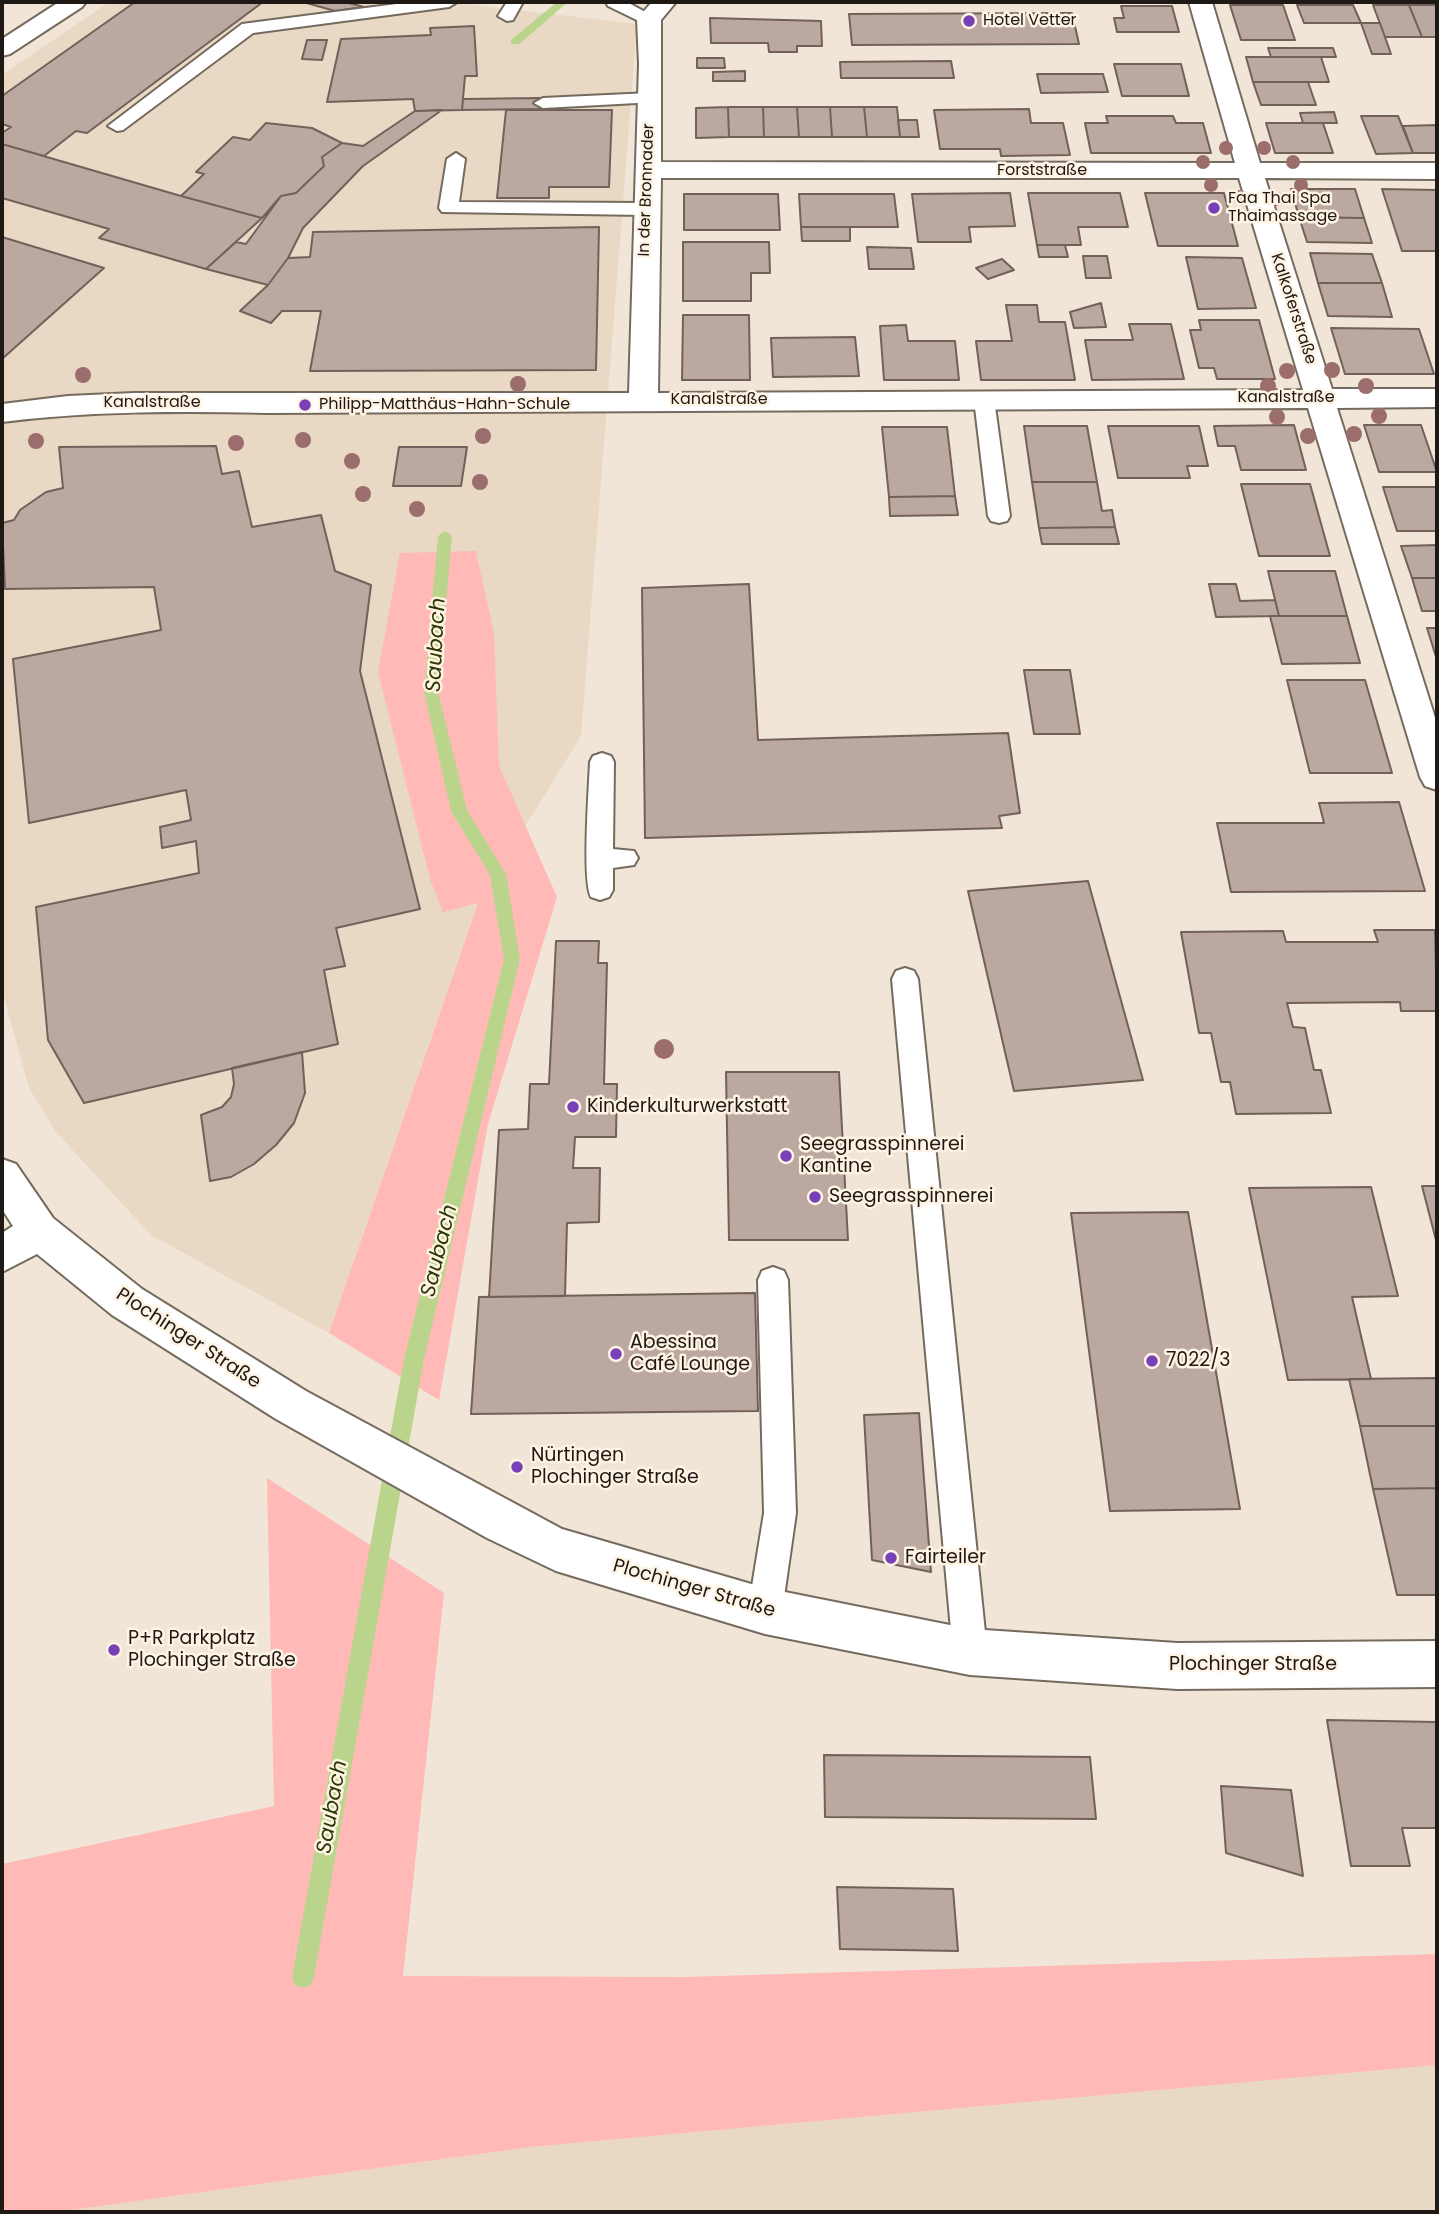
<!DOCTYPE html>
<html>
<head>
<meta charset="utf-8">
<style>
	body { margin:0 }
	#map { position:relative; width:1439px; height:2214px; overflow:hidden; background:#f1e5d7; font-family:Poppins,sans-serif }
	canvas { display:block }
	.frame { position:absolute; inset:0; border:4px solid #1e1914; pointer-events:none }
</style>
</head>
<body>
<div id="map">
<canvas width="1439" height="2214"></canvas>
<div class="frame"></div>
</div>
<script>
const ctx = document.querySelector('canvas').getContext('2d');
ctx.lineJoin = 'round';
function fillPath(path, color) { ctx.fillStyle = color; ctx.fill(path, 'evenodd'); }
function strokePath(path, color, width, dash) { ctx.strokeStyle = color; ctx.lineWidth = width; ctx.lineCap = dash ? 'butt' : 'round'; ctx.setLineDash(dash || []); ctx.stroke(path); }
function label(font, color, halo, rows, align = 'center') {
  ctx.font = font + ' Poppins,sans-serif'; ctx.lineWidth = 5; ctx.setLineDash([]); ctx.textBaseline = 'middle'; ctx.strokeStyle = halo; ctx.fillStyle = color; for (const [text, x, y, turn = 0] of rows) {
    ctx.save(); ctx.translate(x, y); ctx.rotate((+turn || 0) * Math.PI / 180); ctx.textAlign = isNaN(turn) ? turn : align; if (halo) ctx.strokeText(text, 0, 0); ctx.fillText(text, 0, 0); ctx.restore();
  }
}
const built = new Path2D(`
	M109 2H449L637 24 581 736 478 902 329 1333 151 1235 56 1132 29 1088 2 990V75Z
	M1437 2065V2212H57L530 2147Z`);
const green = new Path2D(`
	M476 551 494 634 499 766 557 897 488 1124 439 1400 329 1333 478 903 443 912 430 879 378 672 400 553Z
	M267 1478 444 1593 403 1976 686 1977 1437 1954V2065L530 2147 57 2212H2V1864L274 1806Z`);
const stream = new Path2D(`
	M557 2H568L519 44H511V40Z
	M445 531 452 536 438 692 467 810 506 874 520 959 424 1359 314 1977 311 1985 303 1988 295 1985 292 1977 404 1359 504 959 490 875 451 811 424 692 438 536Z`);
const building = new Path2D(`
	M135 2H263L87 133 76 131 44 156 2 144V133L11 127 2 124V96Z
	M303 2H345L364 7 335 11Z
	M1230 5H1283L1295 40H1241Z
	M1297 5H1353L1361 23H1304Z
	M1373 5H1409L1422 37H1385Z
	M1409 5H1437V37H1422Z
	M1121 6H1172L1179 32H1117L1114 18H1124Z
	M1072 13 1079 44 852 45 849 14Z
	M710 18 821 21 822 46H797V52H769L768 43H711Z
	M1361 23H1380L1391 54H1372Z
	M474 26 477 76H465L462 110 415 111 413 99 327 102 341 39 431 35 430 28Z
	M307 40H327L322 60 302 59Z
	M1268 48H1333L1336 57H1271Z
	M1246 57H1321L1329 82H1253Z
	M697 58H724L725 68H697Z
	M951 61 954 78H841L840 62Z
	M1114 64H1181L1189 96H1122Z
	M745 71V81H713V72Z
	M1037 74H1103L1108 92 1041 93Z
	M1253 82H1308L1316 105H1261Z
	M540 98 539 109 462 110 463 99Z
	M728 107H763L764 137H729Z
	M728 107 729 137 696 138V108Z
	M763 107H797L799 137H764Z
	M797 107H830L832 137H799Z
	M830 107H864L867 137H832Z
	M864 107H897L900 137H867Z
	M1029 109 1031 123H1063L1070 155 1001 156 1000 149H940L934 110Z
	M442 110 363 166 303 228 288 258 268 285 206 269 236 242 246 244 281 196 296 193 324 166 322 157 342 143 363 146 415 111Z
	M506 110H612L609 187H549V198H497Z
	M1334 112 1337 123H1303L1300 113Z
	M1106 116H1173L1176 123H1203L1211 153H1091L1085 123H1108Z
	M1361 116H1398L1413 153 1376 154Z
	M898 120H917L919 137H900Z
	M266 123 312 128 342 143 322 157 324 166 296 193 281 196 262 218 181 196 204 174 196 172 233 137 250 140Z
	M1266 123H1323L1333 153H1275Z
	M1437 125V153H1413L1403 126Z
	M2 144 181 196 262 218 206 269 99 238 109 229 2 198Z
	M1291 189H1355L1364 218 1299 217Z
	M1382 189 1437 190V251H1402Z
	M1010 193 1015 226 969 227 971 242H918L912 194Z
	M1028 193H1120L1128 227H1078L1081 245H1037Z
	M1145 193H1224L1238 246H1158Z
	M684 194H778L780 230H684Z
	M799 194H894L898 227H801Z
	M1299 217 1364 218 1372 243 1307 242Z
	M599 227 596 370 310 371 321 311H282L271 323 240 311 268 285 288 258 310 257 313 232Z
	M801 227H850V241H802Z
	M2 237 104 268 2 359Z
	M683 242H769L770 273H751V301H683Z
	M1037 245H1065L1068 257H1039Z
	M867 247 911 248 914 269H869Z
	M1310 253 1372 254 1382 283H1318Z
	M1083 256H1107L1111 278H1086Z
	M1186 257 1242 258 1256 308 1198 309Z
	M1002 259 1014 270 988 279 976 268Z
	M1318 283H1382L1392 317 1328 316Z
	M1101 303 1106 327 1074 328 1070 312Z
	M1006 305H1037L1039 322H1065L1075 380H981L976 341H1012Z
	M683 315H749L750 380H682Z
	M1199 320H1259L1275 379H1217L1214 368H1199L1190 330H1201Z
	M1129 324H1171L1184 379 1092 380 1085 340H1133Z
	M906 325 908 341H955L959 380H884L880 326Z
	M1331 328 1419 329 1434 374H1345Z
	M855 337 859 376 773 377 771 338Z
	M1294 425 1306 470H1241L1235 446H1218L1214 426Z
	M1364 425H1421L1437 472H1379Z
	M1024 426H1087L1097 482H1032Z
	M1108 426H1199L1208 466H1187L1190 478H1118Z
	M882 427H947L955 496 889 497Z
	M216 446 222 474 239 471 252 527 321 515 335 571 371 585 360 671 420 909 336 928 345 966 324 970 338 1044 84 1103 48 1040 36 907 199 873 196 841 162 848 160 827 191 820 186 790 29 823 13 659 161 630 154 587 5 589 2 523 14 520 20 510 46 492 63 488 59 447Z
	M399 447H467L461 486H393Z
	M1032 482H1097L1102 511 1112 510 1115 527 1039 528Z
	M1241 484H1310L1330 556H1259Z
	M1383 487H1437V531H1397Z
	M955 496 958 515 890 516 889 497Z
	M1115 527 1119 544H1042L1039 528Z
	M1437 545V578H1412L1401 546Z
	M1268 571H1335L1347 616H1279Z
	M1412 578H1437V611H1422Z
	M749 584 758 740 1008 733 1020 813 999 816 1002 828 645 838 642 588Z
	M1209 584H1236L1240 601 1275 600 1279 616 1216 617Z
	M1270 616H1347L1360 663 1282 664Z
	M1427 628H1437V660Z
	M1024 670H1070L1080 734H1034Z
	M1287 680H1365L1392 773H1310Z
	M1399 802 1425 891 1231 892 1217 823H1324L1319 803Z
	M1088 881 1143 1080 1014 1091 968 891Z
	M1374 930H1435L1437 1011H1401L1400 1002 1287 1003 1293 1027 1305 1028 1314 1070H1321L1331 1113 1236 1114 1230 1082H1221L1211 1033H1199L1181 932 1283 931 1286 942H1378Z
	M556 941H599L598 963H607L604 1084H617L616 1137H575L573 1168H600L599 1222 567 1223 565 1296 489 1297 499 1130 528 1129 530 1084H549Z
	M302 1052 305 1093 294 1123 276 1145 254 1164 231 1177 210 1181 201 1115 222 1107 231 1097 234 1084 232 1068Z
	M726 1072H839L848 1240H729Z
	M1422 1186H1437V1244Z
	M1371 1187 1398 1296 1352 1297 1371 1379 1288 1380 1249 1188Z
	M1188 1212 1240 1509 1110 1511 1071 1213Z
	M755 1293 758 1411 471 1414 479 1297Z
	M1437 1378V1426H1360L1349 1379Z
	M919 1413 931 1572 872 1560 864 1415Z
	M1360 1426H1437V1488L1373 1489Z
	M1437 1488V1595H1397L1373 1489Z
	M1327 1720 1437 1722V1828H1402L1410 1866H1351Z
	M824 1755 1090 1757 1096 1819 825 1817Z
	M1221 1786 1291 1790 1303 1876 1226 1853Z
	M837 1887 953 1889 958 1951 840 1949Z`);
const service = new Path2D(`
	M412 2H457L449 7 253 33 123 130 117 131 108 126 242 24Z
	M507 2H523L513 20 507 21 498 16Z
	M606 2H627L658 19 655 23H643L608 6Z
	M650 93 656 94 659 98 656 102 543 108 534 103 543 98Z
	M456 153 465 159 459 202 646 203 656 209 646 215 442 212 439 208 447 159Z
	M984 392 991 394 994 399 1010 516 1007 521 999 523 991 521 988 516 974 399 977 394Z
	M602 753 611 756 614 762 613 849 634 851 638 858 634 865 613 868V890L609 897 600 900 591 897C582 881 589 787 590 762L593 756Z
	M905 968 914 971 918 979 987 1652 982 1664 970 1669 958 1664 953 1652 892 979 896 971Z
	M773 1267 784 1271 788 1280 796 1513 782 1611 777 1623 765 1628 753 1623 748 1611 764 1513 758 1280 762 1271Z`);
const minor = new Path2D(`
	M652 2H676L661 20V162L1235 163 1189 2H1212L1260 163H1437V179L1265 178 1332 389H1437V407L1337 408 1437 724V790L1425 786 1420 777 1308 408 267 413C178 411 90 411 2 422V404L68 396 134 393H629L639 64 637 19ZM661 178H1239L1303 390 658 393Z
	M2 1159 16 1164 53 1218 142 1289 306 1391 562 1529 765 1588 970 1629 1177 1643 1437 1641V1687L1177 1689 970 1675 765 1634 556 1571 487 1538 276 1419 112 1315 37 1254 2 1272V1233L13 1226 2 1209Z`);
const tertiary = new Path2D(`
	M59 2H86L82 7 10 54 2 56V39Z`);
const trees = [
	[1226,148,7],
	[1264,148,7],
	[1203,162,7],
	[1293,162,7],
	[1211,185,7],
	[1301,185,7],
	[1240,197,7],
	[1277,199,7],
	[1332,370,8],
	[1287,371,8],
	[83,375,8],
	[518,384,8],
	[1268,386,8],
	[1366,386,8],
	[1379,416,8],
	[1277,417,8],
	[1354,434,8],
	[483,436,8],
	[1308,436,8],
	[303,440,8],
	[36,441,8],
	[236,443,8],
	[352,461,8],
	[480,482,8],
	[363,494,8],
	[417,509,8],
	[664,1049,10]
];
const markers = [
	[969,21,7,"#7840b7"],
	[1214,208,7,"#7840b7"],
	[305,405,7,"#7840b7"],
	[573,1107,7,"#7840b7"],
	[786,1156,7,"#7840b7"],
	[815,1197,7,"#7840b7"],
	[616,1354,7,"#7840b7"],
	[1152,1361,7,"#7840b7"],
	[517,1467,7,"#7840b7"],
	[891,1558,7,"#7840b7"],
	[114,1650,7,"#7840b7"]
];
const farPoinames = [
	["Hotel Vetter",983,21],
	["Faa Thai Spa",1228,199],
	["Thaimassage",1228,217],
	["Philipp-Matthäus-Hahn-Schule",319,405]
];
const farStreetnames = [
	["Forststraße",1042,171],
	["In der Bronnader",647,190,-88],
	["Kalkoferstraße",1293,309,72],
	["Kanalstraße",1286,398],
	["Kanalstraße",719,400],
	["Kanalstraße",152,403]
];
const poiNames = [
	["Kinderkulturwerkstatt",587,1107],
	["Seegrasspinnerei",800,1145],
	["Kantine",800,1167],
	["Seegrasspinnerei",829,1197],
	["Abessina",630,1343],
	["Café Lounge",630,1365],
	["7022/3",1166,1361],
	["Nürtingen",531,1456],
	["Plochinger Straße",531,1478],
	["Fairteiler",905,1558],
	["P+R Parkplatz",128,1639],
	["Plochinger Straße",128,1661]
];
const streetNames = [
	["Plochinger Straße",188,1339,33],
	["Plochinger Straße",694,1589,16],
	["Plochinger Straße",1253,1665]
];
const waterNames = [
	["Saubach",437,645,-87],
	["Saubach",440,1251,-76],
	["Saubach",333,1807,-80]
];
fillPath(built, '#e9d8c3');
fillPath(green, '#ffb9b7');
fillPath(stream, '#bad58b');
fillPath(building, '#bba9a1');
strokePath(building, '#71615a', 2);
strokePath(service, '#756a5e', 4);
strokePath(minor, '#756a5e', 4);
strokePath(tertiary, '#756a5e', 4);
fillPath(service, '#fff');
fillPath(minor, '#fff');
fillPath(tertiary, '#fff');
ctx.fillStyle = '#9b6d6c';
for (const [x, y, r] of trees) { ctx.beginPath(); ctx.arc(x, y, r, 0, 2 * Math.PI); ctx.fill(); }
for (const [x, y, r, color] of markers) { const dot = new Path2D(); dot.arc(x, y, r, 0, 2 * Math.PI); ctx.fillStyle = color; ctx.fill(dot); strokePath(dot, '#fff3e4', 2.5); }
label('16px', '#1e1914', '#fff3e4', farPoinames, 'left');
label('16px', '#1e1914', '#fff3e4', farStreetnames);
label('19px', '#1e1914', '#fff3e4', poiNames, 'left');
label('19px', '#1e1914', '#fff3e4', streetNames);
label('italic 21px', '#2b3a03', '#fff3e4', waterNames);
</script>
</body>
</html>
